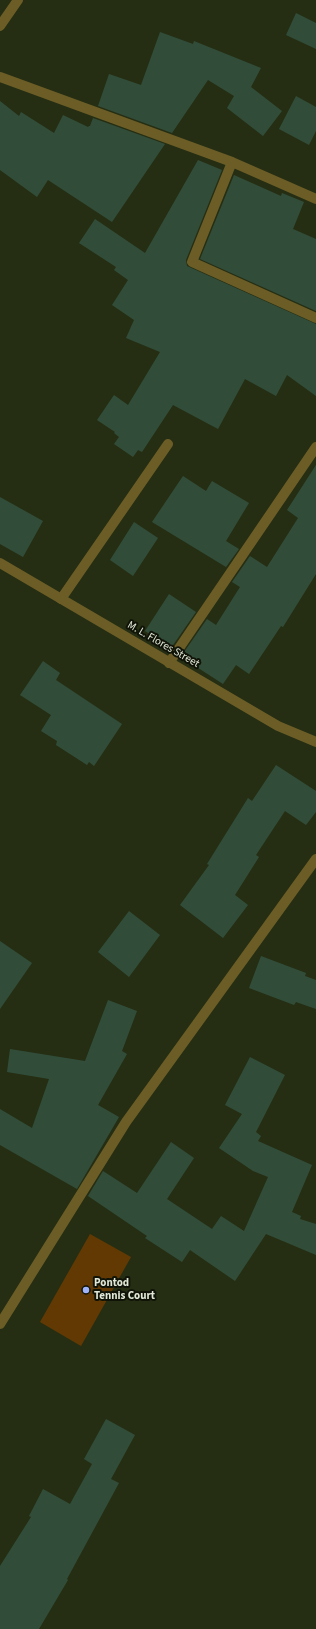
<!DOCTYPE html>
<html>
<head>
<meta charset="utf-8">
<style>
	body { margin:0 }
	canvas { display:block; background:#252e12 }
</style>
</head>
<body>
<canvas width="316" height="1629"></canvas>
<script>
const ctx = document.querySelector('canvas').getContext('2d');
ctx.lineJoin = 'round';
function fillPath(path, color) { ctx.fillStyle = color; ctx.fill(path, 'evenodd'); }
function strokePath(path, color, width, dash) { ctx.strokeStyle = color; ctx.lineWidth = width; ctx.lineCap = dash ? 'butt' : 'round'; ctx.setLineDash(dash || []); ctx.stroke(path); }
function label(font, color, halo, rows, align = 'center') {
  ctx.font = font + ' "Source Sans 3",sans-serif'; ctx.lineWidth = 4; ctx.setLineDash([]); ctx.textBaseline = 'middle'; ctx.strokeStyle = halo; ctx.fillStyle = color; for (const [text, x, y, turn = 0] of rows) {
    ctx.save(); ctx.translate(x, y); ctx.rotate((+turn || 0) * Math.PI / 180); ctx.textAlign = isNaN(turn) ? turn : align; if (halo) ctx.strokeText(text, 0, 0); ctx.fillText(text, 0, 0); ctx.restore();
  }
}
const green = new Path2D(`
	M90 1234 131 1257 81 1346 40 1322Z`);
const building = new Path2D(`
	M296 13 316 23V49L286 35Z
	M160 32 193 44 194 41 261 68 251 87 282 111 263 136 227 108 234 96 208 80 172 133 98 106 109 74 141 85Z
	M296 96 316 107V131L309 145 279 129Z
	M0 101 19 116 21 112 54 133 63 115 88 127 89 126H90L93 118 165 144 112 222 48 180 37 197 0 170Z
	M198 160 222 170 186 260 187 266 316 324V396L287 375 276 396 245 379 218 429 173 405 142 452 138 450 133 457 114 444 119 437 114 433 115 432 97 420 114 395 128 405 160 352 126 338 134 320 112 305 128 280 114 270 116 267 79 243 95 219 145 253Z
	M234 175 281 196 282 193 304 202 293 229 316 239V311L200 259Z
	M316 465V574L283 627 281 626 249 674 236 665 223 684 189 662 190 660 182 655 207 619 216 625 240 587 232 582 250 556 267 567 298 518 287 510Z
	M183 476 206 491 212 481 249 503 226 541 239 549 226 567 152 522Z
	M0 497 43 521 23 557 0 544Z
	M134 522 158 538 133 576 110 560Z
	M169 594 196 612 171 648 145 631Z
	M43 661 60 673 56 680 122 724 94 766 89 762 87 765 56 745 57 741 41 731 51 715 20 695Z
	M276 765 316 791V812L306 825 285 811 256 855 259 857 235 895 248 905 223 938 180 905 209 865 207 864 248 798 252 801Z
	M129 911 160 935 129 977 98 952Z
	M0 941 32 963 0 1009Z
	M261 956 306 973 305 976 316 980V1009L296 1002 294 1005 249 988Z
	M108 1000 137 1011 122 1051 127 1054 98 1105 119 1117 77 1189 0 1145V1109L32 1128 49 1079 7 1072 10 1049 85 1061Z
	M250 1057 285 1075 256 1132 261 1136 258 1141 312 1165 292 1212 301 1216 300 1219 316 1224V1255L266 1234 235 1281 190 1250 182 1262 145 1238 147 1236 88 1196 103 1171 137 1193 171 1142 194 1158 167 1199 212 1229 221 1216 244 1231 268 1177 253 1171 219 1148 242 1114 225 1105Z
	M106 1419 135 1435 111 1479 119 1483 67 1579 68 1580 39 1629H0V1566L31 1517 29 1516 43 1489 70 1504 92 1464 84 1459Z`);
const minor = new Path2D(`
	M0 26 18 0
	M0 77 232 162 316 199
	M232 162 192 262 316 318
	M61 599 168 444
	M169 663 316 447
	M0 1324 126 1122 316 859`);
const tertiary = new Path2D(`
	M0 563 278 726 316 742`);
const markers = [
	[86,1290,4,"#9fb3fd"]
];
const streetNames = [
	["M. L. Flores Street",163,645,30]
];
const poiNames = [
	["Pontod",94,1284],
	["Tennis Court",94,1297]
];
fillPath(green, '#633903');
fillPath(building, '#314d3a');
strokePath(minor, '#6c5d27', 10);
strokePath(tertiary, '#6c5d27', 10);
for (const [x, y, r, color] of markers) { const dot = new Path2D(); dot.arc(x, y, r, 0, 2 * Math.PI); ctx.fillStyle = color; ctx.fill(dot); strokePath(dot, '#101408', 1.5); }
label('11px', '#e1e8d7', '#101408', streetNames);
label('bold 11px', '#e1e8d7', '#101408', poiNames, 'left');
</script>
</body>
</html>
